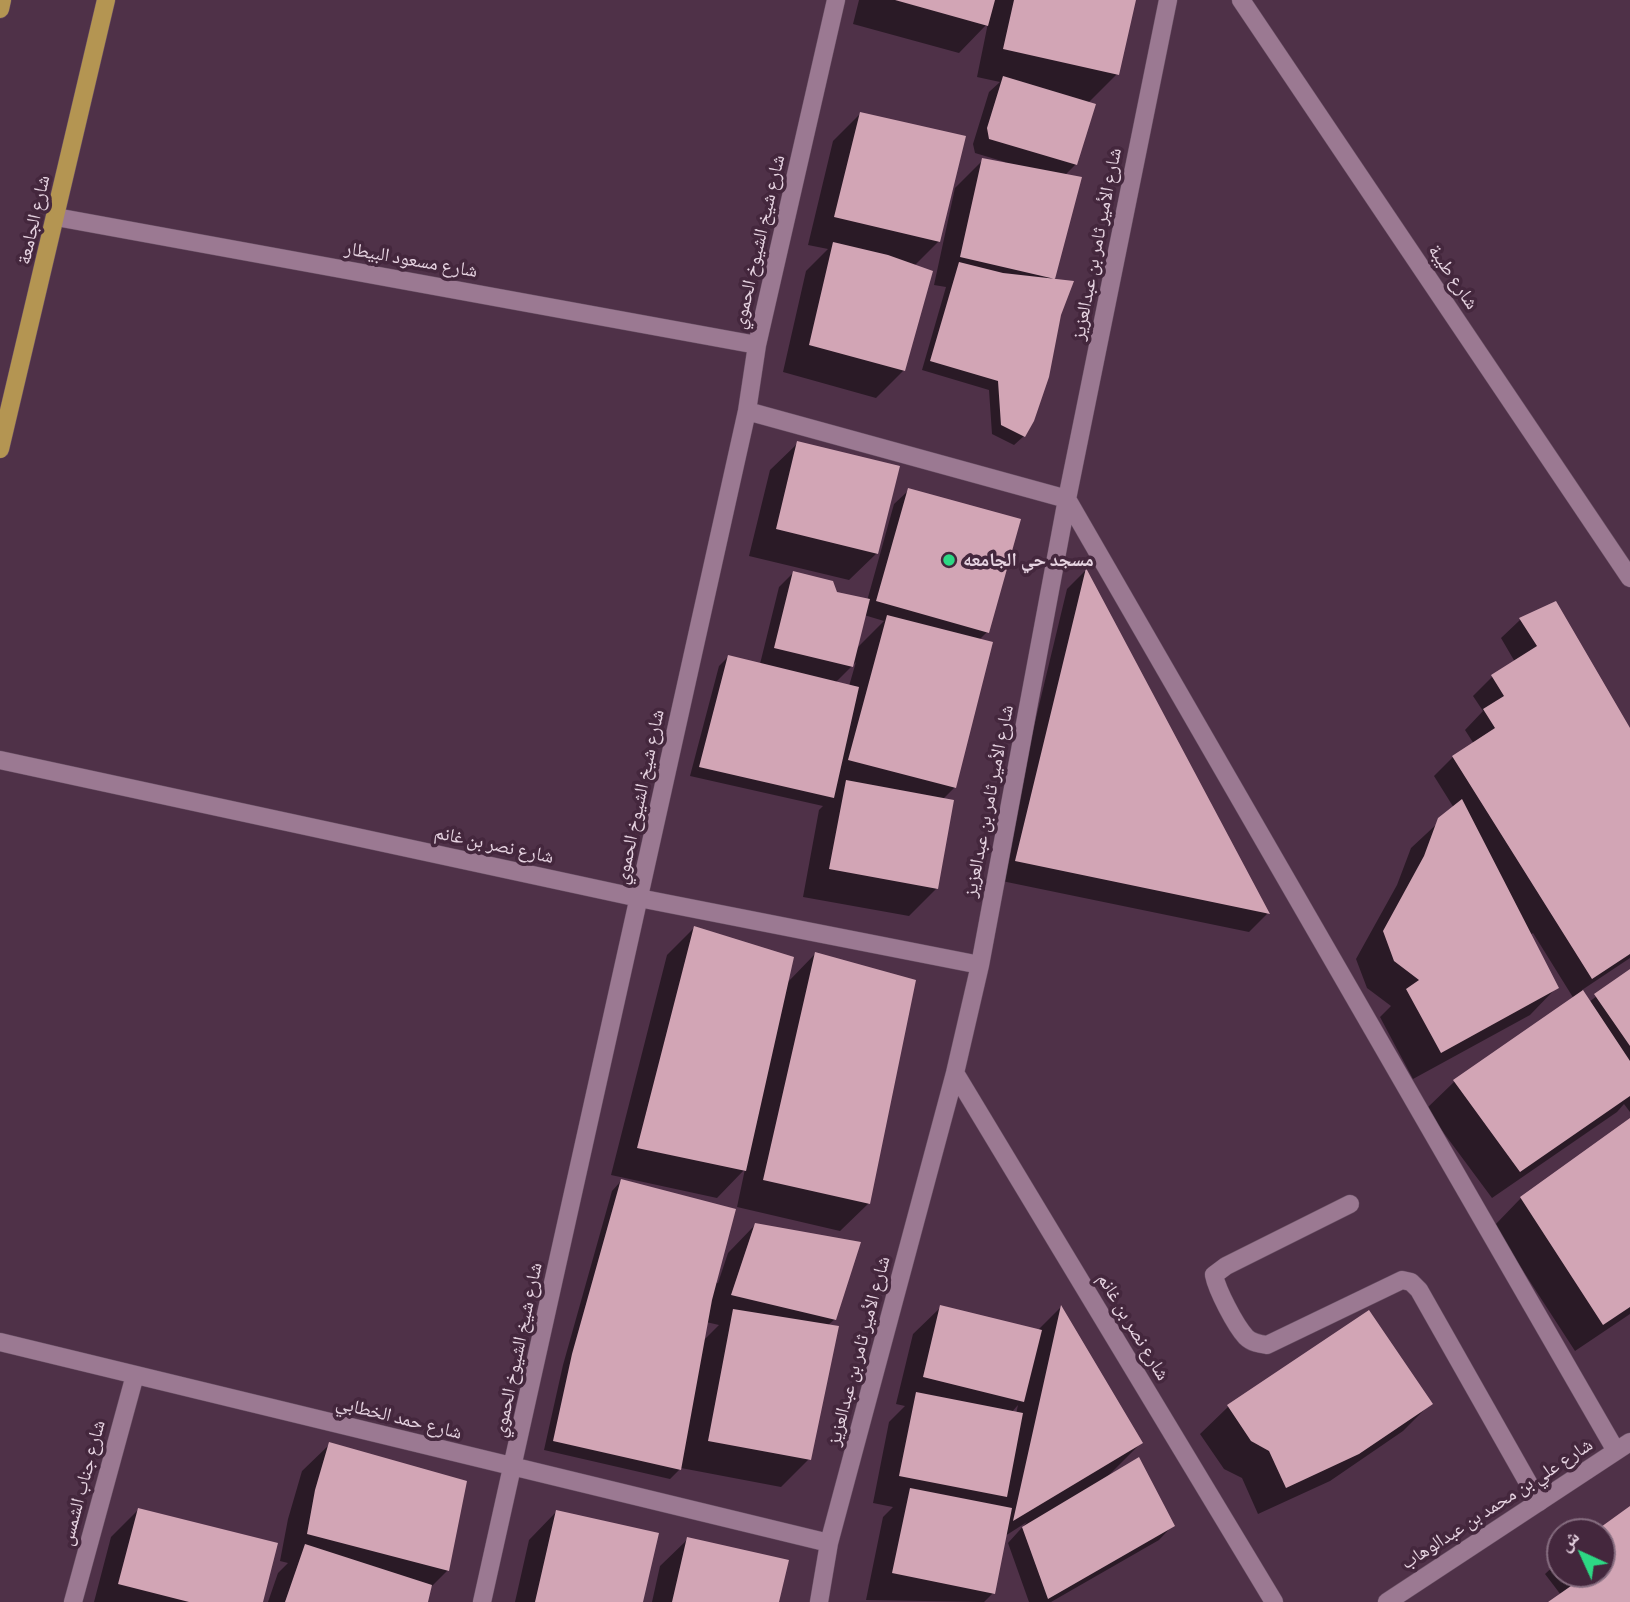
<!DOCTYPE html>
<html>
<head>
<meta charset="utf-8">
<style>
	body { margin:0 }
	#map { position:relative; width:1630px; height:1602px; overflow:hidden; background:#4f3148; font-family:Literata,"Noto Naskh Arabic",serif }
	canvas { display:block }
	.north { position:absolute; left:1546px; top:1518px; width:70px; height:70px; box-sizing:border-box; background:#44273d; border:2px solid #856c7f; border-radius:50%; rotate:315deg; font-size:19px; font-weight:700; line-height:28px; text-align:center; color:#e6d3e1 }
	.north::after { content:''; display:block; margin:auto; width:24px; height:32px; background:#2dd884; clip-path:polygon(50% 0,100% 100%,50% 72%,0 100%) }
</style>
</head>
<body>
<div id="map">
<canvas width="1630" height="1602"></canvas>
<div class="north">ش</div>
</div>
<script>
const ctx = document.querySelector('canvas').getContext('2d');
ctx.lineJoin = 'round';
function fillPath(path, color) { ctx.fillStyle = color; ctx.fill(path, 'evenodd'); }
function strokePath(path, color, width, dash) { ctx.strokeStyle = color; ctx.lineWidth = width; ctx.lineCap = dash ? 'butt' : 'round'; ctx.setLineDash(dash || []); ctx.stroke(path); }
function label(font, color, halo, rows, align = 'center') {
  ctx.font = font + ' Literata,"Noto Naskh Arabic",serif'; ctx.lineWidth = 7; ctx.setLineDash([]); ctx.textBaseline = 'middle'; ctx.strokeStyle = halo; ctx.fillStyle = color; for (const [text, x, y, turn = 0] of rows) {
    ctx.save(); ctx.translate(x, y); ctx.rotate((+turn || 0) * Math.PI / 180); ctx.textAlign = isNaN(turn) ? turn : align; if (halo) ctx.strokeText(text, 0, 0); ctx.fillText(text, 0, 0); ctx.restore();
  }
}
const shadow = new Path2D(`
	M859 0H1134L1117 74 1088 103 1076 164 1065 175 1053 278 1051 280 1060 314 1024 436 1014 445 992 434 989 390 922 370 946 287 934 285 955 188 983 160 1005 164V162L975 153 973 144 989 92 1000 82 977 77 988 23 959 53 853 24Z
	M860 114 939 241 914 266 904 370 876 398 783 372 806 271 828 249 808 245 833 141Z
	M798 443 877 553 849 580 749 556 770 470Z
	M909 490 987 632 979 640 955 787 942 800 952 802 936 889 909 916 803 897 819 810 823 806 690 776 719 666 728 657 760 664 779 587 793 573 836 593 867 601 894 504ZM864 615 884 621 856 649ZM856 662 849 686 835 683Z
	M1085 571 1267 914 1249 932 997 880 1067 589Z
	M1555 603 1630 731V958L1582 990 1589 1002 1630 971V1112L1624 1104 1617 1112 1492 1198 1426 1109 1454 1082 1574 999 1533 933 1530 935 1557 987 1530 1015 1413 1079 1380 1017 1391 1006 1367 988 1356 959 1397 885 1411 848 1454 808 1434 776 1453 757 1474 744 1465 730 1483 711 1473 696 1492 677 1515 662 1501 638 1520 620Z
	M694 928 786 984 815 954 914 982 868 1204 840 1231 737 1207 745 1169 717 1198 611 1175 667 955Z
	M1630 1120V1314L1575 1351 1494 1226 1521 1198Z
	M621 1181 715 1282 718 1283 728 1253 755 1225 835 1319 827 1326 809 1459 781 1487 681 1468 670 1479 544 1450 563 1365 612 1191ZM706 1322 719 1325 703 1341Z
	M941 1307 1037 1331 1060 1308 1141 1443 1108 1476 1173 1525 1159 1540 1051 1602H1029L1008 1543 1027 1522 1005 1536 993 1593 984 1602 866 1600 883 1517 893 1507 873 1503 889 1422 905 1406 896 1404 913 1334ZM1018 1405 1016 1414 1011 1413Z
	M1369 1312 1430 1404 1403 1431 1330 1481 1258 1514 1242 1478 1224 1469 1200 1434 1228 1407Z
	M330 1444 448 1570 430 1588 426 1602H268L278 1573 288 1563 280 1561 288 1519 302 1471Z
	M1630 1508V1602H1551L1561 1595 1545 1574 1560 1560V1574H1602V1532H1597Z
	M138 1510 261 1602H94L111 1537Z
	M556 1512 641 1602H515L529 1540Z
	M688 1539 777 1602H652L660 1566Z`);
const building = new Path2D(`
	M895 0H995L988 26Z
	M1014 0H1136L1119 75 1003 49Z
	M1003 76 1096 104 1077 165 989 139 987 128Z
	M860 112 966 136 940 242 834 217Z
	M982 158 1082 177 1055 279 960 257Z
	M833 242 888 255 933 271 905 371 809 345Z
	M959 262 1003 273 1074 281 1061 315 1049 377 1034 421 1025 437 1001 425 998 381 930 361Z
	M797 441 900 466 878 554 776 529Z
	M908 488 1021 519 989 633 876 601Z
	M1086 568 1270 914 1015 861Z
	M793 571 833 581 837 592 870 599 853 667 774 648Z
	M1556 601 1630 728V954L1592 979 1452 756 1495 728 1483 709 1504 696 1491 675 1537 646 1519 618Z
	M887 615 993 642 956 788 848 760Z
	M728 655 859 687 834 798 699 767Z
	M846 780 954 800 938 889 829 869Z
	M1462 799 1559 988 1441 1053 1406 989 1419 980 1394 961 1383 931 1424 856 1438 818Z
	M694 926 794 957 746 1171 637 1148Z
	M815 952 916 980 870 1204 763 1180Z
	M1630 969V1046L1594 994Z
	M1583 990 1630 1061V1096L1520 1172 1453 1080Z
	M1630 1118V1307L1603 1325 1520 1197Z
	M621 1179 736 1209 712 1300 681 1470 553 1441 572 1354Z
	M755 1223 861 1242 836 1320 731 1295Z
	M940 1305 1042 1330 1024 1402 923 1377Z
	M1061 1305 1143 1443 1013 1521Z
	M733 1309 839 1326 811 1460 708 1441Z
	M1369 1310 1433 1404 1359 1454 1286 1488 1269 1451 1251 1441 1227 1405Z
	M916 1392 1023 1413 1007 1497 899 1476Z
	M329 1442 467 1481 449 1571 307 1534 315 1490Z
	M1139 1457 1175 1526 1048 1599 1022 1527Z
	M910 1488 1012 1508 995 1594 892 1573Z
	M1630 1506V1602H1548L1581 1579 1578 1574H1602V1532H1594Z
	M138 1508 278 1543 263 1602H189L118 1584Z
	M556 1510 659 1533 643 1602H535Z
	M687 1537 789 1560 779 1602H672Z
	M305 1544 432 1585 428 1602H285Z`);
const service = new Path2D(`
	M1350 1204 1226 1266 1214 1275C1217 1290 1235 1325 1246 1337 1252 1343 1260 1344 1267 1345L1402 1280 1411 1282 1419 1290 1539 1502`);
const minor = new Path2D(`
	M1241 0 1630 578
	M56 217 757 345
	M747 411 1067 499 1616 1451
	M0 760 639 898 980 965
	M955 1073 1274 1602
	M0 1342 829 1543
	M73 1602 135 1375
	M482 1602 747 411 757 345 836 0
	M819 1602 829 1543 955 1073 980 965 1067 499 1168 0
	M1387 1602 1630 1442`);
const primary = new Path2D(`
	M0 9 2 0
	M0 449 106 0`);
const markers = [
	[949,560,7,"#2dd884"]
];
const streetNames = [
	["شارع الجامعة",34,220,-77],
	["شارع شيخ الشيوخ الحموي",759,242,-77],
	["شارع الأمير ثامر بن عبدالعزيز",1097,244,-79],
	["شارع مسعود البيطار",411,260,10],
	["شارع طيبة",1453,277,56],
	["شارع شيخ الشيوخ الحموي",640,797,-78],
	["شارع الأمير ثامر بن عبدالعزيز",989,801,-79],
	["شارع نصر بن غانم",494,845,12],
	["شارع نصر بن غانم",1133,1327,59],
	["شارع شيخ الشيوخ الحموي",518,1350,-78],
	["شارع الأمير ثامر بن عبدالعزيز",859,1351,-75],
	["شارع حمد الخطابي",399,1418,14],
	["شارع جناب الشمس",83,1483,-75],
	["شارع علي بن محمد بن عبدالوهاب",1497,1504,-33]
];
const poiNames = [
	["مسجد حي الجامعه",963,560]
];
fillPath(shadow, '#0007');
fillPath(building, '#d2a5b5');
strokePath(service, '#695064', 19);
strokePath(minor, '#695064', 19);
strokePath(primary, '#695064', 19);
strokePath(service, '#9b7992', 18);
strokePath(minor, '#9b7992', 18);
strokePath(primary, '#b49552', 18);
for (const [x, y, r, color] of markers) { const dot = new Path2D(); dot.arc(x, y, r, 0, 2 * Math.PI); ctx.fillStyle = color; ctx.fill(dot); strokePath(dot, '#44273d', 2.5); }
label('19px', '#e6d3e1', '#44273d', streetNames);
label('bold 19px', '#e6d3e1', '#44273d', poiNames, 'left');
</script>
</body>
</html>
